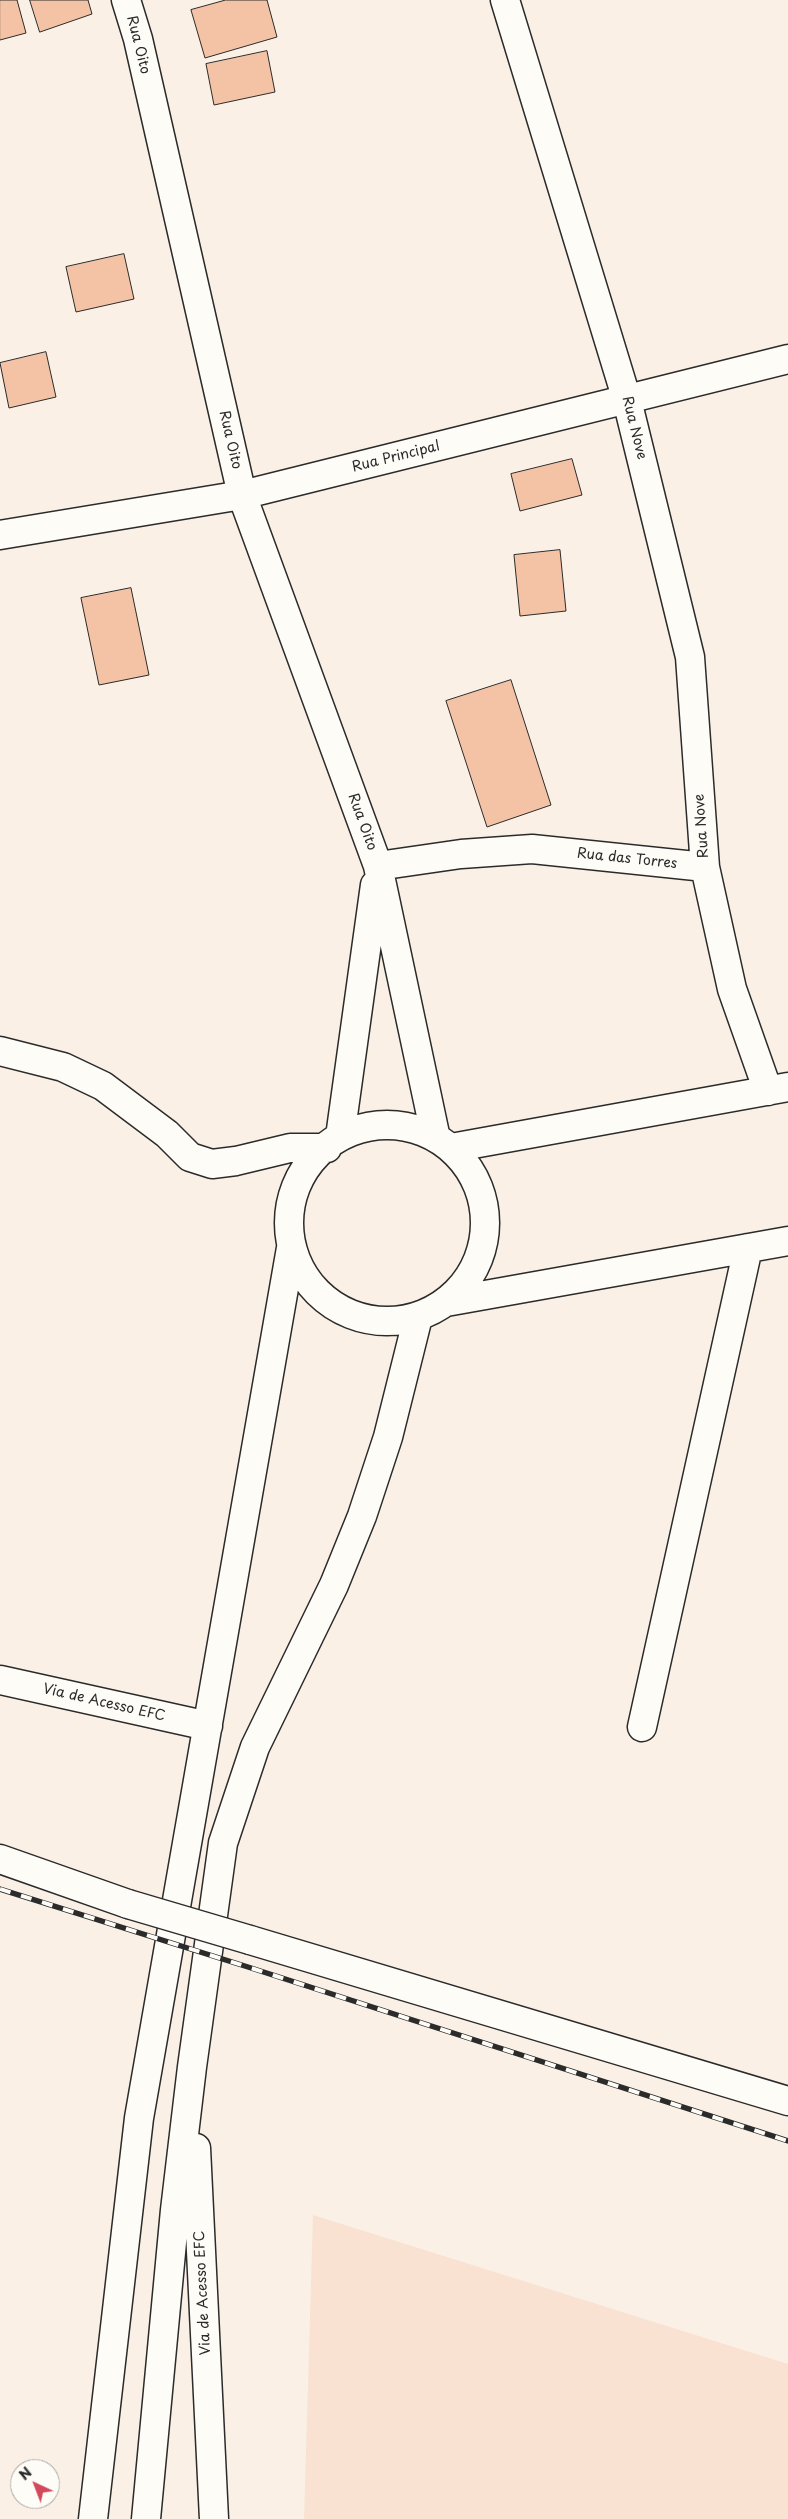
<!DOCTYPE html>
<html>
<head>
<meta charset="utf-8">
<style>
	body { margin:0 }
	#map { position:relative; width:788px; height:2519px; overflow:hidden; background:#fbf0e6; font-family:"Playpen Sans",sans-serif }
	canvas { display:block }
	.north { position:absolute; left:10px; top:2459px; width:50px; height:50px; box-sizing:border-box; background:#fdfcf7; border:1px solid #a9a8a5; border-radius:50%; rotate:317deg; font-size:14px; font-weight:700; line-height:20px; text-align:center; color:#2b2b2b }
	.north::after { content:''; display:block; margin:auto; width:18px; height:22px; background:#d1495b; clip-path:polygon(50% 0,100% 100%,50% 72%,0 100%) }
</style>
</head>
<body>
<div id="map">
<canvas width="788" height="2519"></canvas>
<div class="north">N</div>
</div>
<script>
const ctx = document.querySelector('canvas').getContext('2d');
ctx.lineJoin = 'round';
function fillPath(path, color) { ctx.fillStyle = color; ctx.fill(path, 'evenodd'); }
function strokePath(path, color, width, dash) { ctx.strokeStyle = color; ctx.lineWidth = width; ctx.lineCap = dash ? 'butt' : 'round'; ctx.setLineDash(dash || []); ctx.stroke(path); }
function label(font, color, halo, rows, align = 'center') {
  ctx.font = font + ' "Playpen Sans",sans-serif'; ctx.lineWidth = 4; ctx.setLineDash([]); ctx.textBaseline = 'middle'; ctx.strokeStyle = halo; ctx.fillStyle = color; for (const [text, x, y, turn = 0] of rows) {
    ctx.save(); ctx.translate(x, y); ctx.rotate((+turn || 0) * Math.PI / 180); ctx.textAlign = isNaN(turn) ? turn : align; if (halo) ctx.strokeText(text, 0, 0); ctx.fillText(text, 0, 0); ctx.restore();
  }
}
const built = new Path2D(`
	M313 2215 788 2364V2519H304Z`);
const building = new Path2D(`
	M0 0H17L26 33 0 40Z
	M30 0H88L92 14 40 32Z
	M226 0H267L277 37 205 58 191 10Z
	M267 51 275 92 214 105 206 64Z
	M124 254 134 299 76 312 66 267Z
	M46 352 56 397 9 408 0 363Z
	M572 459 582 495 520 511 511 474Z
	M560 550 566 611 520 616 514 555Z
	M131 588 149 675 99 685 81 598Z
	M511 680 551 805 487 827 446 701Z`);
const minor = new Path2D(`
	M126 0 138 39 242 495 378 866 435 1134
	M505 0 627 400 690 657 705 867
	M0 535 242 495 788 359
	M378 866 461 854 532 849 705 867 732 989 768 1091
	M0 1051 63 1067 103 1086 167 1134 190 1157 212 1164 236 1161 290 1148H327
	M289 1223a98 98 0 1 1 196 0a98 98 0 1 1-196 0Z
	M340 1137 375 885
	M451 1148 788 1087
	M446 1302 788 1241
	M0 1680 208 1726
	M642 1727 748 1248
	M0 1859 128 1904
	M250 1940 788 2101
	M196 2148 214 2519
	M93 2519 139 2118 291 1248
	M146 2519 175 2210 192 2067 223 1843 255 1747 334 1585 362 1516 388 1437 418 1317`);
const rail = new Path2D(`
	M0 1889 248 1967 788 2141`);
const minorBridge = new Path2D(`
	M128 1904 250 1940`);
const streetNames = [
	["Rua Oito",138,45,76],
	["Rua Nove",634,428,76],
	["Rua Oito",230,440,77],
	["Rua Principal",396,457,-14],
	["Rua Oito",362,822,70],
	["Rua Nove",702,826,-94],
	["Rua das Torres",627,859,6],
	["Via de Acesso EFC",104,1703,13],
	["Via de Acesso EFC",203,2293,-93]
];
fillPath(built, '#f9e2d2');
fillPath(building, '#f4c2a4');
strokePath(building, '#2b2b2b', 1);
strokePath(minor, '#2b2b2b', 31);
strokePath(minor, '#fdfcf7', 28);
strokePath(rail, '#2b2b2b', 5.5);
strokePath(rail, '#fdfcf7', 4, [11]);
strokePath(minorBridge, '#2b2b2b', 31, []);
strokePath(minorBridge, '#fdfcf7', 28);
label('14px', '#2b2b2b', '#fdfcf7', streetNames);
</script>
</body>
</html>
